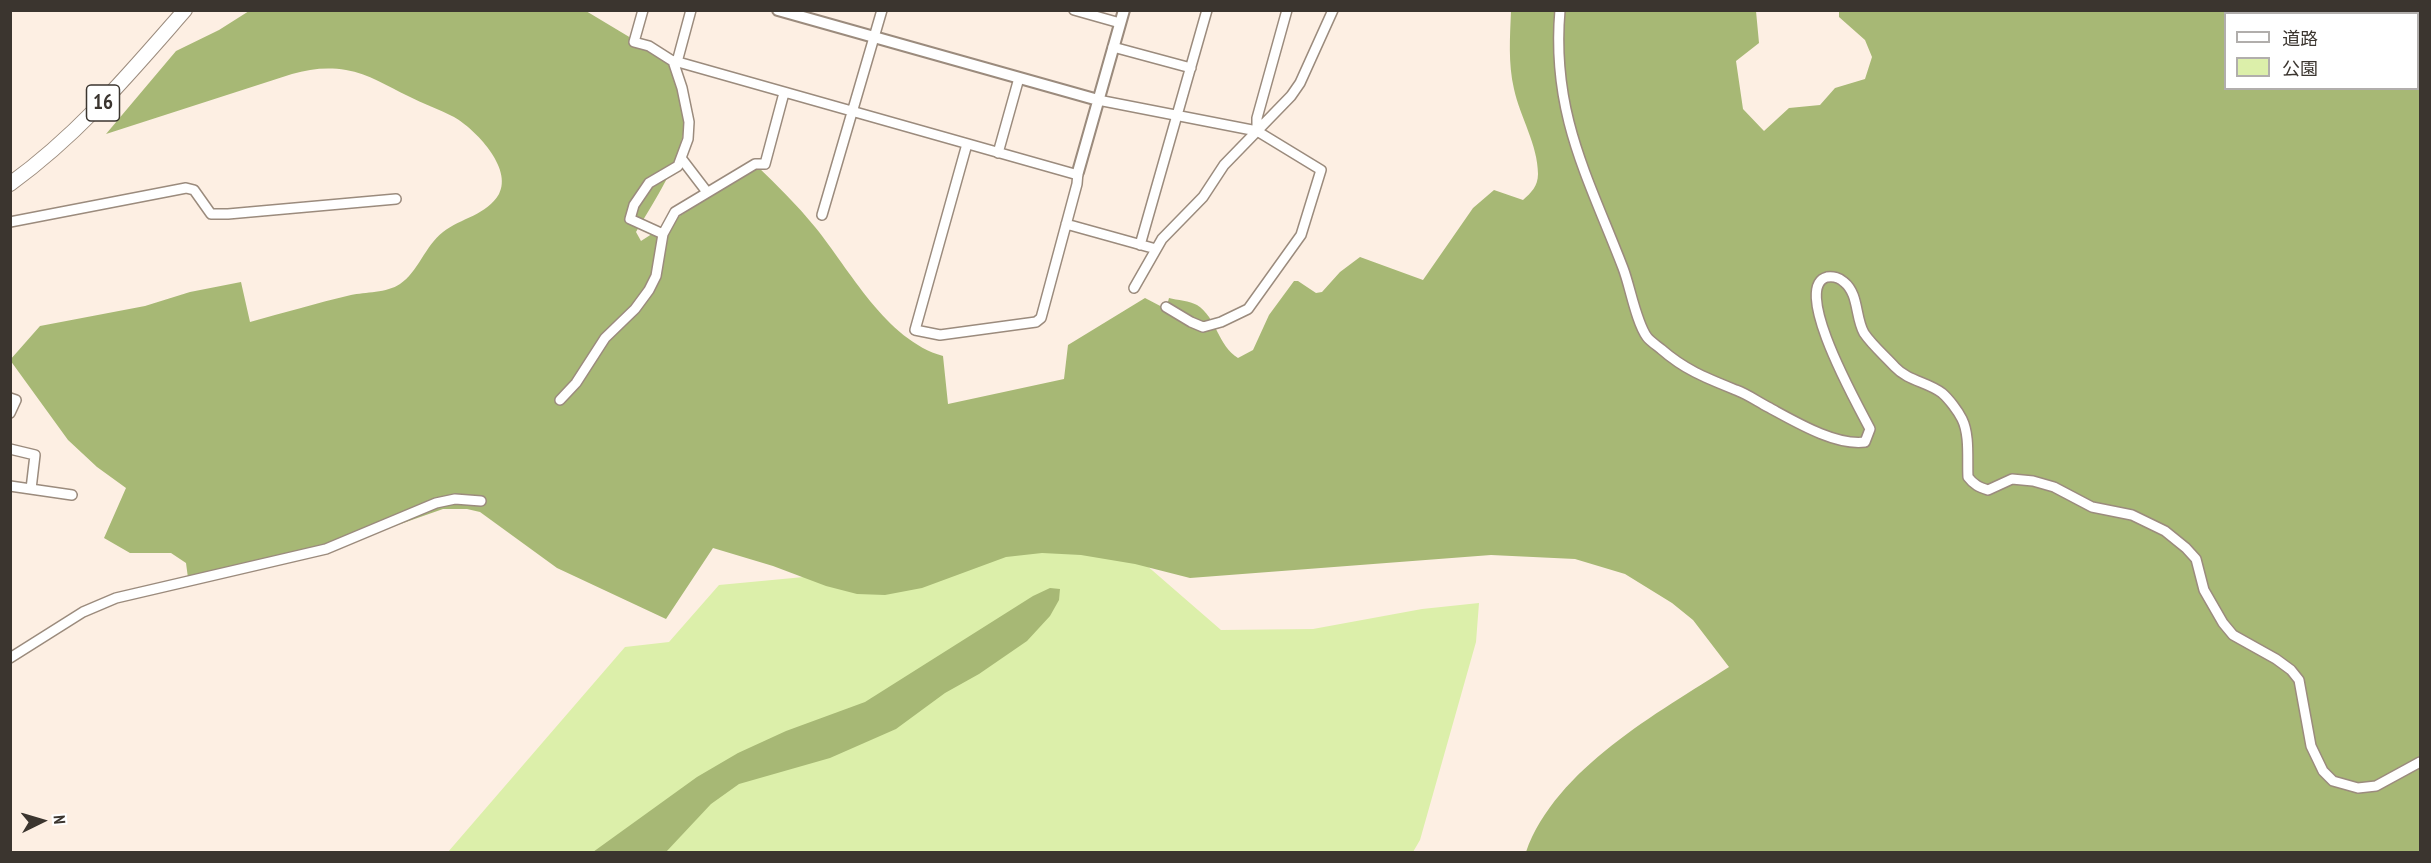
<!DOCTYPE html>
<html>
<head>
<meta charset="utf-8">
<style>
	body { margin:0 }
	#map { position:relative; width:2431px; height:863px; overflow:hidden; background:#fdefe3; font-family:"PT Sans Narrow","Noto Sans JP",sans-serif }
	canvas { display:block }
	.frame { position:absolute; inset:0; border:12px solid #3b352f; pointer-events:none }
	.legend { position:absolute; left:2224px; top:12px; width:195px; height:78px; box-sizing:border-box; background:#fff; border:2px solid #b1aeac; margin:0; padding:8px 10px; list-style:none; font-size:18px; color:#3b352f }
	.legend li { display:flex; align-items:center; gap:12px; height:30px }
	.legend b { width:30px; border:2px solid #b1aeac }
	.north { position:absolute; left:12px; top:791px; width:60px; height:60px; -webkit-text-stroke:4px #fff; paint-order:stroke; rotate:85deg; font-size:16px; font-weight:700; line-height:24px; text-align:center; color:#3b352f }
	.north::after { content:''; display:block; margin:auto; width:21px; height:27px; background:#3b352f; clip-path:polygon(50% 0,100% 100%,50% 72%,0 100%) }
</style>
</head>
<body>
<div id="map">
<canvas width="2431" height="863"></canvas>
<div class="frame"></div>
<ul class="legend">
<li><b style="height:8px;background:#fff"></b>道路</li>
<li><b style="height:16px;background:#dcefaa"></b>公園</li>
</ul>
<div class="north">N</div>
</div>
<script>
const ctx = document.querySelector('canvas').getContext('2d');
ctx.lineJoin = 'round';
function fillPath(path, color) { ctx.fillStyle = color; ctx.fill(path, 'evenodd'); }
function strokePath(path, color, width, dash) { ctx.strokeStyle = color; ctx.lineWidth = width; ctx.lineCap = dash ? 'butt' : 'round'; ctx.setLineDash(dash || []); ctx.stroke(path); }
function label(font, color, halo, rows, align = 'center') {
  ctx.font = font + ' "PT Sans Narrow",sans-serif'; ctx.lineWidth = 5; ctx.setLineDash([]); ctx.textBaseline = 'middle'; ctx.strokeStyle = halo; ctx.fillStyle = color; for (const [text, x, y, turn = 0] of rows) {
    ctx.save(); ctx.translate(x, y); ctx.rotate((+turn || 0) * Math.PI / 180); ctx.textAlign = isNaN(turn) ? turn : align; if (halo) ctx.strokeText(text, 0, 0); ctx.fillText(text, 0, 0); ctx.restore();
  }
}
const green = new Path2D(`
	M1077 505 1221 630 1313 629 1422 609 1479 603 1476 642 1420 840 1413 852H448L625 647 669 642 719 585 910 567Z`);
const forest = new Path2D(`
	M249 11H586L681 68C683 81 686 96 686 109 685 157 659 193 636 232L641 241 757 166C777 185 797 205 815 227 850 270 886 340 943 356L948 404 1064 379 1068 345 1145 298 1166 309 1169 298C1177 300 1190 301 1197 305 1217 318 1218 346 1238 358L1253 350 1269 315 1294 281H1298L1316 293 1322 292 1340 272 1360 257 1423 280 1473 208 1494 190 1523 200C1531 193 1538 186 1538 174 1538 145 1520 117 1514 89 1508 63 1510 37 1511 11H1756L1759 43 1736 61 1743 109 1764 131 1789 108 1820 105 1835 88 1865 79 1872 57 1865 40 1839 17V11H2385L2392 13 2226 14V88H2418V49L2420 53V852H1526C1556 768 1658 713 1729 667L1693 620 1672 603 1625 574 1575 559 1491 555 1190 578 1135 564 1081 555 1042 553 1006 557 922 588 885 595 857 594 826 586 773 566 713 548 666 619 557 568 480 512 467 509H443L301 559 188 578 186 563 171 553H130L104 538 126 488 97 467 68 440 10 360 40 326 145 306 190 292 241 282 250 322C283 313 317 303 351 295 365 292 387 293 400 284 418 272 425 246 443 232 461 218 487 215 499 194 513 168 475 129 454 117 439 109 423 104 408 96 387 86 369 74 346 70 327 67 310 69 292 74L106 134 176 51 219 30Z
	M1050 588 1060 589 1059 600 1050 616 1027 641 979 674 945 693 896 729 830 758 739 784 711 804 666 852H593L697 777 738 753 786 731 865 702 1033 596Z`);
const minor = new Path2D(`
	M643 10 634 42 649 46 671 60 1078 175
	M1074 10 1120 23
	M1560 10C1551 113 1588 177 1623 268 1630 286 1636 322 1647 337 1650 341 1656 345 1661 349 1685 370 1706 378 1736 390 1747 394 1757 401 1768 407 1794 421 1835 446 1865 442L1870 429C1860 409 1790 287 1827 277 1833 276 1840 278 1844 282 1859 294 1855 317 1864 333 1872 345 1885 356 1895 367 1908 381 1928 382 1942 393 1949 399 1958 411 1962 419 1970 435 1967 459 1968 477 1974 485 1979 487 1988 490L2012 479 2033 481 2054 487 2092 507 2132 515 2165 531 2186 548 2196 559 2204 590 2223 623 2233 635 2276 659 2291 670 2299 680 2311 746 2323 771 2333 781 2358 788 2376 786 2420 762
	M1113 47 1191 68
	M677 62 691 10
	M1098 100 1257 131 1321 170 1301 235 1248 309 1221 322 1203 327 1191 322 1166 307
	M1257 131V118L1287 10
	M967 144 915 330 940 335 1036 322 1041 318 1077 184 1078 172
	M998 153 1019 78
	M681 158 707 192
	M822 215 882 10
	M10 222 186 188 194 190 211 214H228L396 199
	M1066 224 1156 249
	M663 234 630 219 634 205 649 183 678 166 688 139 689 122 682 88 673 61
	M1140 245 1207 10
	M1134 288 1162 239 1203 197 1224 165 1291 96 1300 83 1333 10
	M10 398 16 400 10 413
	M560 400 576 383 605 338 635 309 649 290 656 276 663 234 675 212 755 164H765L784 93
	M10 449 35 455 31 489
	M10 486 72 495
	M10 658 83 612 116 598 326 549 436 503 455 499 481 501`);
const tertiary = new Path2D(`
	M778 10 1098 100
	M1078 172 1124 10`);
const primary = new Path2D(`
	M10 184C79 134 129 74 185 10`);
const shields = [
	[103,103,33]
];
const shieldNames = [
	["16",103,103]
];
fillPath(green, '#dcefaa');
fillPath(forest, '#a7b875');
strokePath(minor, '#9b8b7d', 12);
strokePath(tertiary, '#9b8b7d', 14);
strokePath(primary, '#9b8b7d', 16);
strokePath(minor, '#fff', 9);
strokePath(tertiary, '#fff', 10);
strokePath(primary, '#fff', 14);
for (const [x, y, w] of shields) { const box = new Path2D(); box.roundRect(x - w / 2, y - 18, w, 36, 4.5); ctx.fillStyle = '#fff'; ctx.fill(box); strokePath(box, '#3b352f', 1.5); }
label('bold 21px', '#3b352f', null, shieldNames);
</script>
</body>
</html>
